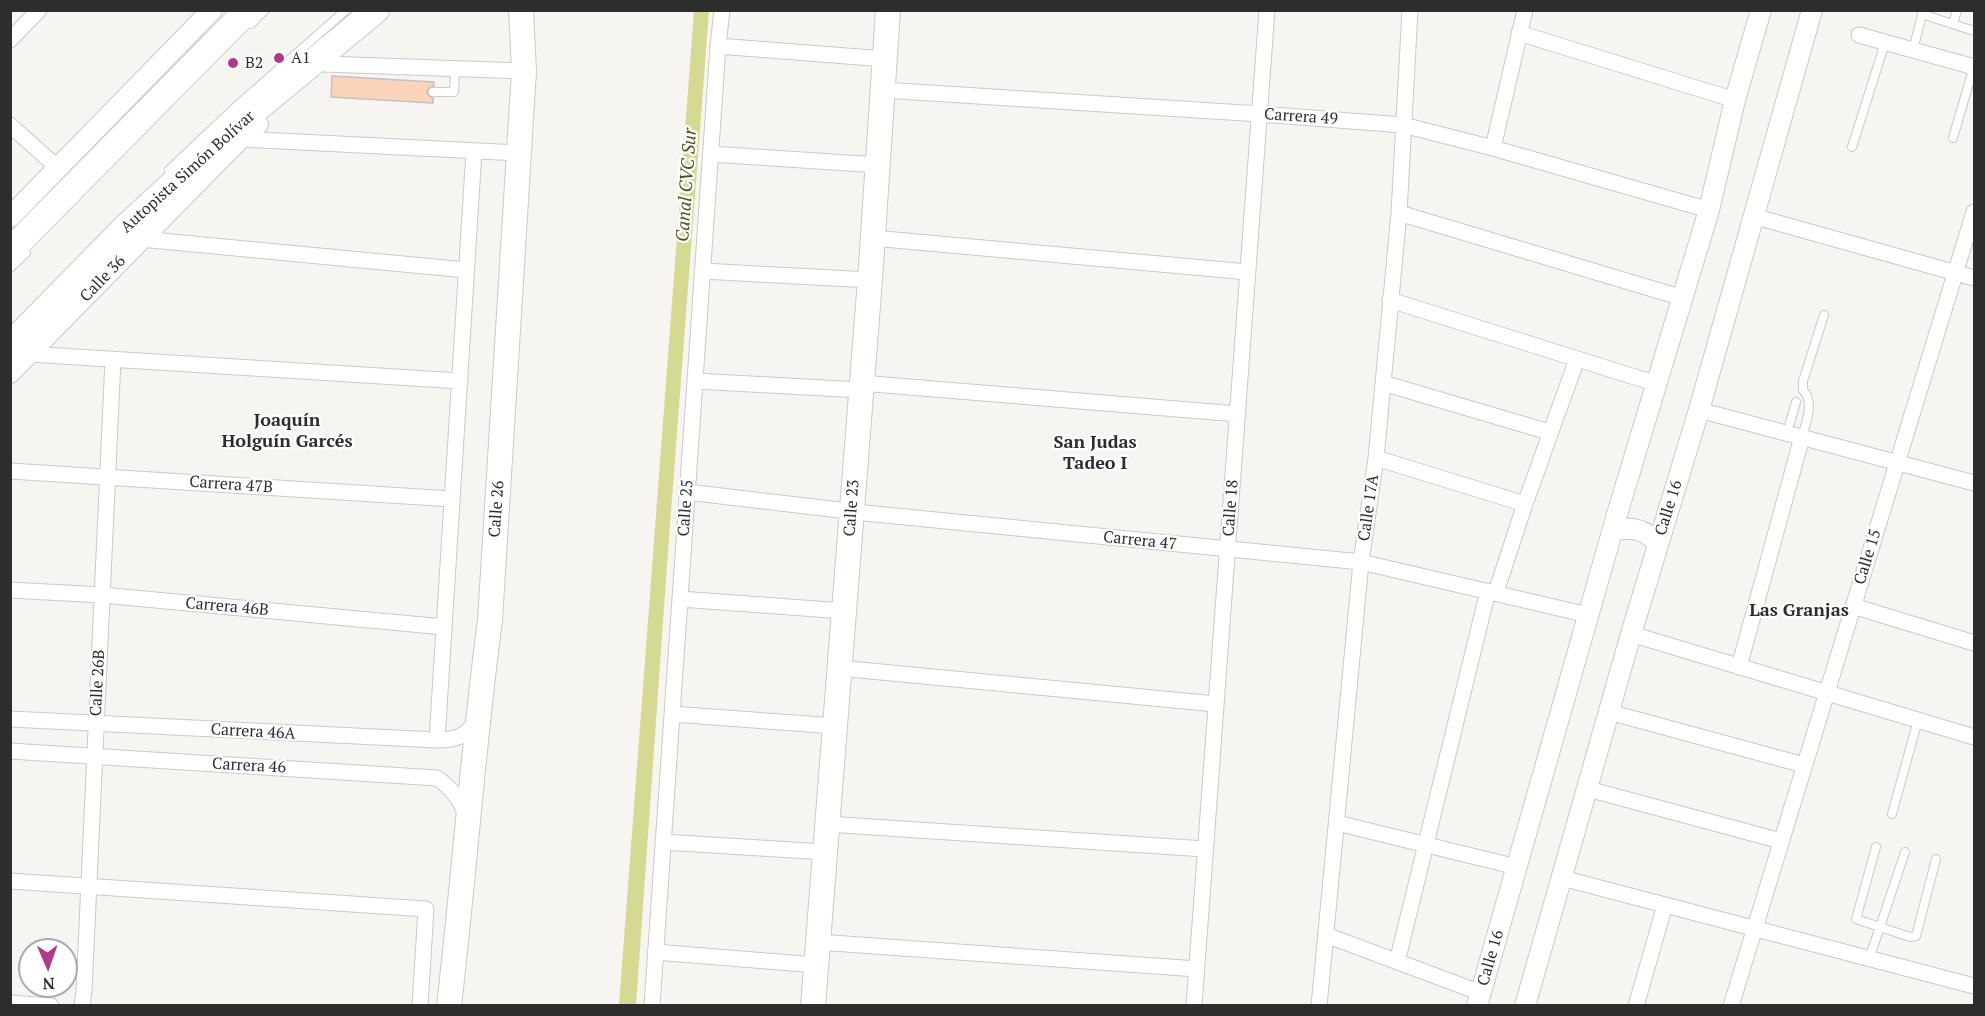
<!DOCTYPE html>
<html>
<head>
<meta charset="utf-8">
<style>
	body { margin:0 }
	#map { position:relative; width:1985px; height:1016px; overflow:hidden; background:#f7f5f2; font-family:"PT Serif",serif }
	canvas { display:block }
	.frame { position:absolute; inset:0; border:12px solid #2e2d2c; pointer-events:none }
	.north { position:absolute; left:18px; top:938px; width:60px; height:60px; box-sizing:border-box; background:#fff; border:2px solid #ababab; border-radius:50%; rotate:178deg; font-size:16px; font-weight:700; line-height:24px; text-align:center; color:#2e2d2c }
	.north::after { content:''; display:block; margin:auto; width:21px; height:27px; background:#b3388a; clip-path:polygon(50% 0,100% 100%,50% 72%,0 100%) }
</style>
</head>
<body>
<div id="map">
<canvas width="1985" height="1016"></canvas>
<div class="frame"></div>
<div class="north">N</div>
</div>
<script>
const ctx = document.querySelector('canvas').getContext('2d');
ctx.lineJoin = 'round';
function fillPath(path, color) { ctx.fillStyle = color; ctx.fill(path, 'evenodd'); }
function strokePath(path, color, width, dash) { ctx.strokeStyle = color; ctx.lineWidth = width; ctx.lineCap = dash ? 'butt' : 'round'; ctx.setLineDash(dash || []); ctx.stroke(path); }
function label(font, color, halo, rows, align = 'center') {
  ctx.font = font + ' "PT Serif",serif'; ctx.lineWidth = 4.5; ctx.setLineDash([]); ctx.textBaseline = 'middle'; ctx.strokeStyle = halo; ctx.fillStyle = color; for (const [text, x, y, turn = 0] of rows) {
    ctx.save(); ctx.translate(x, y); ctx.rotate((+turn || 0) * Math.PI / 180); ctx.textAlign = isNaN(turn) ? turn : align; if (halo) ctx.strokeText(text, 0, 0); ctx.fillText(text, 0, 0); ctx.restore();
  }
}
const water = new Path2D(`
	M694 11H709L668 551 636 1005H619Z`);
const building = new Path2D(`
	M332 76 434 82V86L430 87 427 91 428 95 433 98V103L331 97Z`);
const service = new Path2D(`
	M1922 14 1974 31
	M251 24 265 10
	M1953 24 1957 10
	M1913 50 1923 11
	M433 92H454L455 69
	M1953 138 1974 66
	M1852 147 1885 43
	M169 170 240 103 346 10
	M10 268 26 253
	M1787 433 1796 402
	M1802 437C1806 422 1815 402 1803 390V381L1824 315
	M1892 814 1918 720
	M1876 847 1856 919 1880 927 1905 852
	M1869 959 1880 927 1910 937 1916 936 1936 859`);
const minor = new Path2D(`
	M1519 33 1735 100
	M1859 35 1974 67
	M10 40 39 10
	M718 46 885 59
	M324 64 524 71
	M883 90 1260 114 1403 125 1493 148 1709 210
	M10 125 58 168
	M240 139 519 153
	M1493 148 1525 10
	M711 154 878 165
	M1399 213 1683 298
	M1753 216 1974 278
	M873 238 1248 272
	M141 239 466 270
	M702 271 870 280
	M1390 300 1657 384
	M29 354 460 381
	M695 381 861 390
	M861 383 1238 414
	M1383 383 1549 432
	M1699 410 1974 483
	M1376 458 1525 504
	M10 471 452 499
	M687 492 865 513 1361 562 1588 615
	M10 590 102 595 444 627
	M1496 592 1525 504 1577 359
	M680 599 844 611
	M1853 606 1974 643
	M1631 634 1974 737
	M1739 667 1802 437
	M839 668 1216 704
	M1609 712 1804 765
	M672 714 835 726
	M10 719 437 740C454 740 467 737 476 720
	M437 740 474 151
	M10 751 437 778C452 789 459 798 466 815
	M1588 789 1781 841
	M1337 823 1517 867
	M827 824 1205 849
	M663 842 825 852
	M1562 878 1974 986
	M10 881 426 909 420 1006
	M1326 935 1481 993
	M818 942 1197 969
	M655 952 816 965
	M1397 962 1488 591
	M10 1003 51 1006
	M82 1006 84 991 113 359
	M652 1006 718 46 722 10
	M1194 1006 1267 10
	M1319 1006 1361 562 1376 458 1399 213 1410 10
	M1636 1006 1665 905
	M1731 1006 1974 212`);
const tertiary = new Path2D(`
	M10 217 212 10
	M10 373 240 139 258 124
	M1613 531C1632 526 1644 529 1658 543
	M1477 1006 1618 511 1709 210 1735 100 1761 10
	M1525 1006 1631 634 1699 410 1812 10`);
const primary = new Path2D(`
	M449 1006C464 877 473 748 490 620L524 71 521 10
	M813 1006 870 280 888 10`);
const trunk = new Path2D(`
	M10 251 248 10
	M10 345 126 227 231 130 376 10`);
const markers = [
	[279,58,6,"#b3388a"],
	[233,63,6,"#b3388a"]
];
const poiNames = [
	["A1",291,58],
	["B2",245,63]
];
const streetNames = [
	["Carrera 49",1301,117,4],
	["Autopista Simón Bolívar",188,172,-42],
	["Calle 36",103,279,-46],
	["Carrera 47B",231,485,4],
	["Calle 25",686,508,-86],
	["Calle 23",852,508,-86],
	["Calle 18",1231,508,-86],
	["Calle 17A",1369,508,-82],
	["Calle 16",1669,508,-73],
	["Calle 26",497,509,-86],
	["Carrera 47",1140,541,6],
	["Calle 15",1868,557,-73],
	["Carrera 46B",227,607,5],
	["Calle 26B",98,683,-87],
	["Carrera 46A",253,732,3],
	["Carrera 46",249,766,3],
	["Calle 16",1491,958,-74]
];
const waterNames = [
	["Canal CVC Sur",687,185,-86]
];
const neighbourhoodNames = [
	["Joaquín",287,421],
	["Holguín Garcés",287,442],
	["San Judas",1095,443],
	["Tadeo I",1095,464],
	["Las Granjas",1799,611]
];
fillPath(water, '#d6d992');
fillPath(building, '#fbd4bb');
strokePath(building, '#c4c1be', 1.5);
strokePath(service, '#ccc9c6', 10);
strokePath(minor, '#ccc9c6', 17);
strokePath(tertiary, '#ccc9c6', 22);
strokePath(primary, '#ccc9c6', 26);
strokePath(trunk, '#ccc9c6', 28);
strokePath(service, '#fff', 8);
strokePath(minor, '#fff', 15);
strokePath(tertiary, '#fff', 20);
strokePath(primary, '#fff', 24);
strokePath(trunk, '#fff', 26);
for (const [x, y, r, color] of markers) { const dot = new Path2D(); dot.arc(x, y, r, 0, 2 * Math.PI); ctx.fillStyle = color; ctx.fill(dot); strokePath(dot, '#fff', 2); }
label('16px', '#2e2d2c', '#fff', poiNames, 'left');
label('16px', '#2e2d2c', '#fff', streetNames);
label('italic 18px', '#4e4f1a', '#fff', waterNames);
label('bold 18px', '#2e2d2c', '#fff', neighbourhoodNames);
</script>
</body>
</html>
